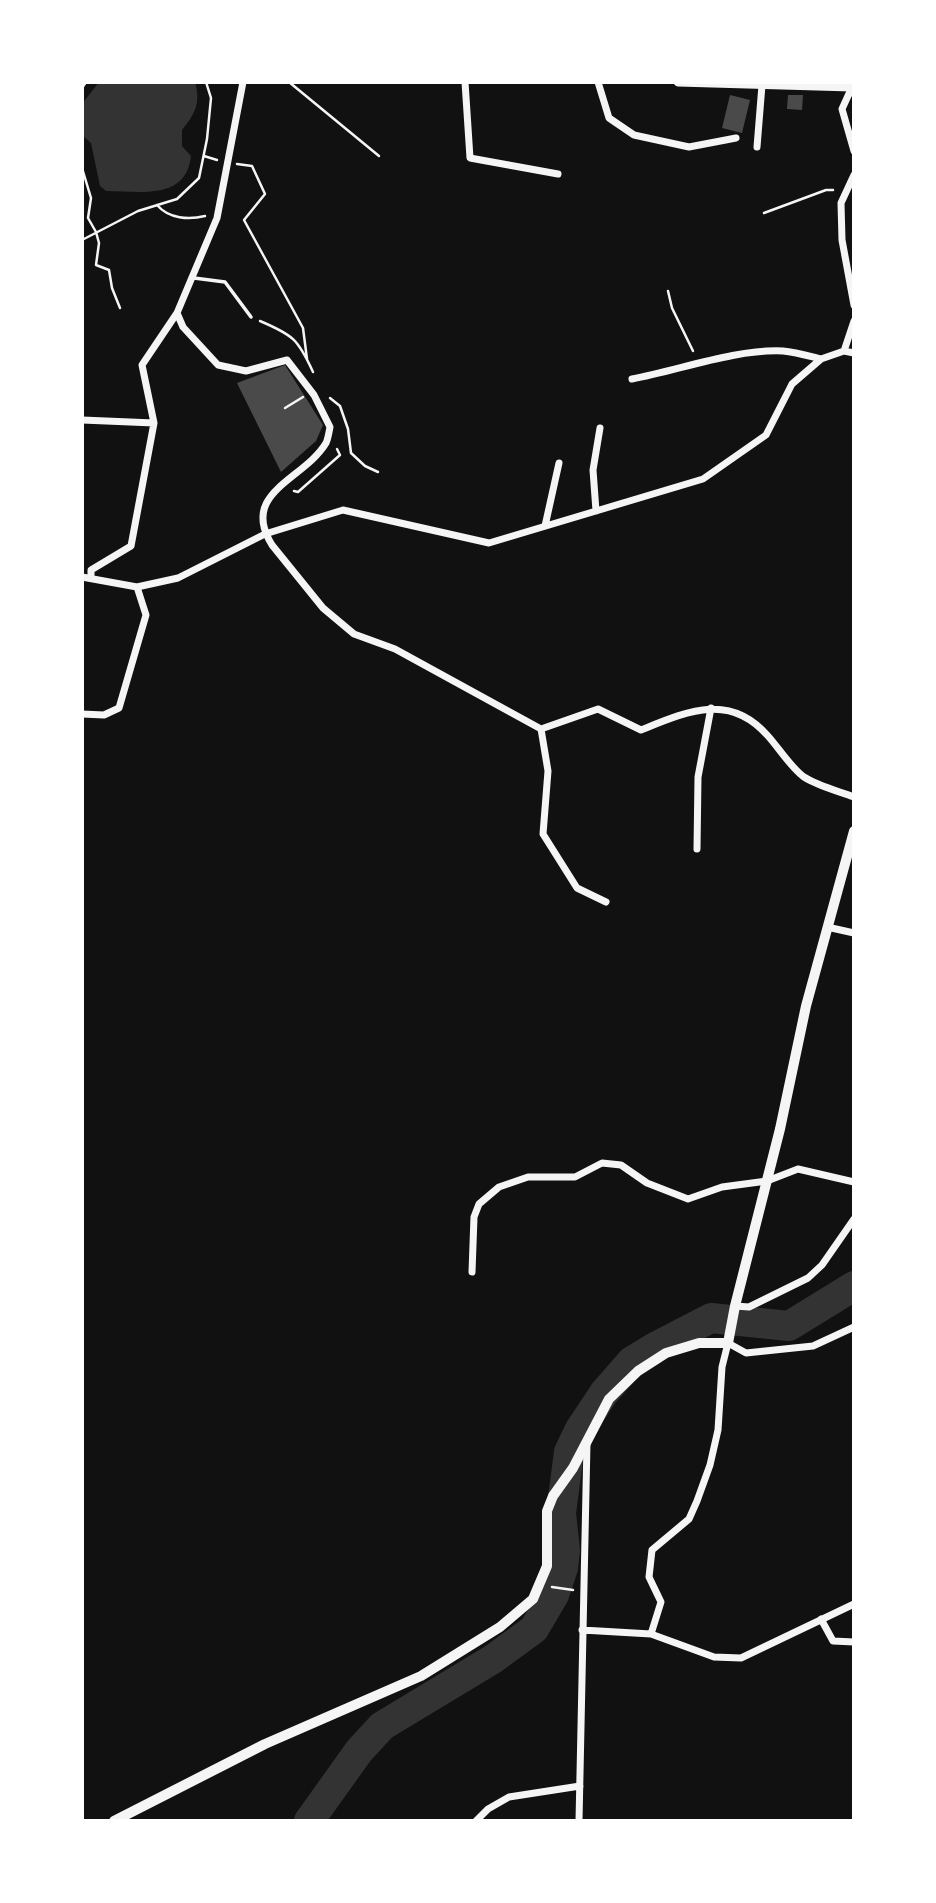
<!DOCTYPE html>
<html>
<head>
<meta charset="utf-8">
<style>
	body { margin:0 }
	#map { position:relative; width:936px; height:1903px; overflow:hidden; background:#111; font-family:"Source Serif 4",serif }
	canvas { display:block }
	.frame { position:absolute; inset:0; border:84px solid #fff; pointer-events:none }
</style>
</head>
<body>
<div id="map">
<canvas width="936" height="1903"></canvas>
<div class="frame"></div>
</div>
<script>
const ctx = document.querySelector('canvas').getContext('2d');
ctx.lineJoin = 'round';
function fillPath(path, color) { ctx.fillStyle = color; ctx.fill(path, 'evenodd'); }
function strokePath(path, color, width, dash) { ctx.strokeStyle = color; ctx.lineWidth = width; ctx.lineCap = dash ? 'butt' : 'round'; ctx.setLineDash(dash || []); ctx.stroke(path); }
const water = new Path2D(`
	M99 82H195C201 103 195 114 182 130V146L191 156C186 201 140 191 106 191L100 186 91 143 82 135V104Z`);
const river = new Path2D(`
	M309 1821 359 1751 382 1726 493 1659 534 1629 554 1595 563 1568 565 1550 561 1513 569 1452 580 1429 604 1393 632 1361 655 1347 711 1318 789 1326 854 1286`);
const building = new Path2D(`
	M730 95 750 100 742 133 722 128Z
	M788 95H803L802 110 787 109Z
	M285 365 323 425 316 441 281 472 237 383Z`);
const path = new Path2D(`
	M289 82 379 156
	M82 88 86 82
	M204 156 217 160
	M237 164 252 166 265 194 244 220 303 328 307 359
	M82 168 91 198 88 218 96 232 99 243 96 265 109 270 112 288 120 308
	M157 205C169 219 189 220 205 216
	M764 213 826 190H833
	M82 240 138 211 177 199 199 178 207 139 211 98 206 82
	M668 291 672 308 693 351
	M260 321C293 335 298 339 313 372
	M330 398 340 406 348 429 351 453 365 466 378 472
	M285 408 303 397
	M294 491 298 492 340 455 337 449
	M552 1587 573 1590`);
const service = new Path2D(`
	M194 278 225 282 251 317`);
const minor = new Path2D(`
	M243 82 217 218 177 313 183 327 218 365 246 371 287 360 314 395 330 427C329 432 328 439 326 443 304 480 239 492 272 545L323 608 354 634 395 649 541 729 598 709 641 730C688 711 730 692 768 736 778 747 792 769 804 777 818 786 838 791 854 797
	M465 82 470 158 558 174
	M598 82 609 118 634 135 689 147 736 138
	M852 87 842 109 854 151
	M757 147 762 85
	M854 175 841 203 842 240 854 305
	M844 351 854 321
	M632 379C680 370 735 349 783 351 795 352 809 356 821 359
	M82 420 154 423 131 546 91 570V578
	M154 423 142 365 177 313
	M596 511 593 470 600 428
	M545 526 559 463
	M82 577 137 587 178 578 265 534 343 510 489 543 703 479 766 435 792 384 821 359 844 351 854 353
	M82 714 104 715 119 708 146 615 137 587
	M541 729 548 771 543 834 577 888 606 902
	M697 849 698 777 711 708
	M827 927 854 933
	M472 1272 474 1217 479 1204 499 1187 528 1177H575L602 1163 621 1165 647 1183 688 1199 722 1187 767 1181 798 1169 854 1182
	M735 1306 749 1307 808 1278 822 1265 854 1219
	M821 1619 833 1641 854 1642
	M582 1630 651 1634 714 1657 741 1658 854 1604
	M651 1634 661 1602 649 1577 652 1550 689 1519 697 1501 710 1465 718 1430 722 1367 728 1343 746 1353 813 1346 854 1327
	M476 1821 488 1809 509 1797 580 1786
	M579 1821 587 1443`);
const tertiary = new Path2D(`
	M678 82 852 87`);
const secondary = new Path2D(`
	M851 82 854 92
	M114 1821 265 1744 421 1676 500 1627 533 1599 547 1566V1511L553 1496 573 1468 609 1399 638 1371 666 1353 699 1343H728L735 1306 780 1129 806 1006 854 831`);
fillPath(water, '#333');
strokePath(river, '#333', 30);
fillPath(building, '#4a4a4a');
strokePath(path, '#f5f5f5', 2.5);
strokePath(service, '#f5f5f5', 3.5);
strokePath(minor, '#f5f5f5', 7);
strokePath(tertiary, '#f5f5f5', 9);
strokePath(secondary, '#f5f5f5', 10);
</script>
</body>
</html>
